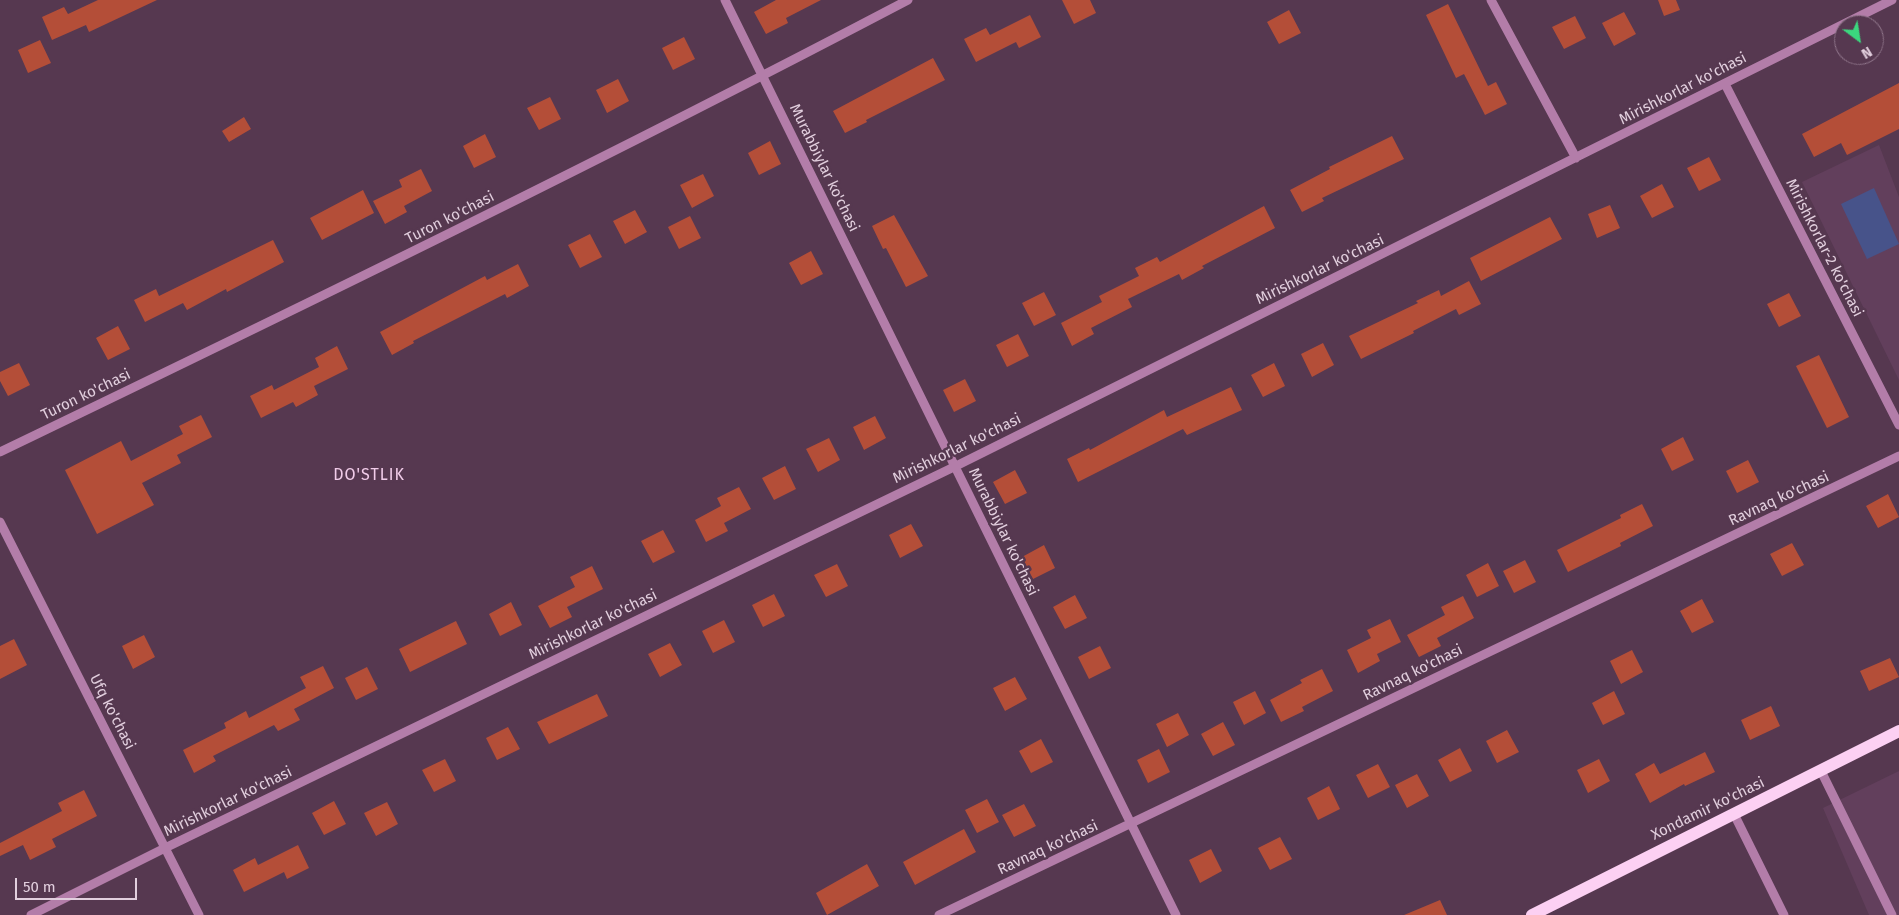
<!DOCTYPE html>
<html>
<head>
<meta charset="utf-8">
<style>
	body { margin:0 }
	#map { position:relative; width:1899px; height:915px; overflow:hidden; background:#563850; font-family:"Fira Sans",sans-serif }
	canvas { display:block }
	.north { position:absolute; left:1834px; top:15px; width:50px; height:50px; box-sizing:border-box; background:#563850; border:1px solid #8e7489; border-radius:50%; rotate:149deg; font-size:14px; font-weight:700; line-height:20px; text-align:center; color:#e2cfde }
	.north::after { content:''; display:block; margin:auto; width:18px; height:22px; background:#3bd77e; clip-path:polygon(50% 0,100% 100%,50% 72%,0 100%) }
	.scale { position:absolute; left:15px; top:878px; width:122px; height:22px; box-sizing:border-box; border:2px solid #e2cfde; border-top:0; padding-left:6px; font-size:15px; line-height:18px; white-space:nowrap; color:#e2cfde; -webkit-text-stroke:4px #563850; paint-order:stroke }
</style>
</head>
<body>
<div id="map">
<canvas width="1899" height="915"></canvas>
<div class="north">N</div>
<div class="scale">50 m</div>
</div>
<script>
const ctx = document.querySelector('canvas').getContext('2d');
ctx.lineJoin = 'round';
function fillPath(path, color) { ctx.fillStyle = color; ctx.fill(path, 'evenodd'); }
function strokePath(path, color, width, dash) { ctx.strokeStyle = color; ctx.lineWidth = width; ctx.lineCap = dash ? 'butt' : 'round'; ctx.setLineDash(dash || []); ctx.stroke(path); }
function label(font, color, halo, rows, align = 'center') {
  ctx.font = font + ' "Fira Sans",sans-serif'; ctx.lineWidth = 5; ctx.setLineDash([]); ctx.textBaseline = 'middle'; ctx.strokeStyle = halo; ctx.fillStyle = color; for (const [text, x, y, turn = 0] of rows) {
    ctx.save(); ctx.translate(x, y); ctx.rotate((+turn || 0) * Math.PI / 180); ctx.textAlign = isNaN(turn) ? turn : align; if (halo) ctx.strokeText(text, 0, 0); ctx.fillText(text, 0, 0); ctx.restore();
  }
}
const built = new Path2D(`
	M1879 145 1899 197V380L1802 182Z
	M1899 771V915H1869L1823 808Z`);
const green = new Path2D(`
	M1874 188 1899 244 1867 259 1841 204Z`);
const building = new Path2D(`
	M98 0H157L89 32 86 25 52 40 42 17 64 7 68 14Z
	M776 0H821L786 18 788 23 766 34 754 12Z
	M1062 0H1090L1096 13 1074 24Z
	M1658 0H1676L1680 10 1664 16Z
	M1448 4 1488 86 1496 82 1507 104 1485 115 1464 74 1456 78 1426 15Z
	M1289 10 1301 33 1279 44 1267 22Z
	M1624 12 1636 34 1614 46 1602 23Z
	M1030 15 1041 37 1019 48 1016 42 976 62 964 39 986 28 990 35Z
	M1575 16 1586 38 1564 49 1552 27Z
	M684 37 695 59 673 70 662 48Z
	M40 40 51 63 28 73 18 50Z
	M933 58 945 80 866 120 867 122 845 133 833 111Z
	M618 79 629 101 607 113 596 90Z
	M1899 83V129L1847 155 1841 143 1814 157 1802 134Z
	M550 97 561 119 539 130 527 108Z
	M244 117 251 129 229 142 222 131Z
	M485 134 496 157 474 168 463 146Z
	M1392 136 1404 159 1322 198 1324 201 1302 212 1290 190 1330 169 1329 167Z
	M770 141 781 164 759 175 748 153Z
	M1709 157 1721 180 1699 191 1687 168Z
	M421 169 432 191 404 206 407 212 385 224 373 201 402 187 399 180Z
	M703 174 714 196 692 208 680 185Z
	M1662 184 1674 207 1652 218 1640 196Z
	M363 190 374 213 322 240 310 218Z
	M1610 205 1620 228 1597 238 1588 214Z
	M1264 206 1275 228 1202 266 1204 268 1182 280 1179 274 1128 299 1132 307 1091 328 1094 334 1072 346 1061 323 1102 302 1099 296 1139 276 1135 268 1157 257 1160 262Z
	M635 210 647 232 625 244 613 221Z
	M894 215 928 276 906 287 886 248 883 249 872 226Z
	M690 216 701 238 679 249 668 227Z
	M1550 217 1562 239 1481 281 1470 258Z
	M590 234 602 257 580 268 568 245Z
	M273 240 284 262 227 292 226 289 187 310 183 303 145 322 134 300 156 289 159 296Z
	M811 251 823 274 801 285 789 263Z
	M518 264 529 286 507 298 505 294 413 341 414 343 392 355 380 332 485 276 487 280Z
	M1469 281 1481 304 1459 315 1456 309 1413 331 1414 333 1361 359 1349 336 1418 303 1416 301 1439 290 1441 296Z
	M1044 292 1056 315 1034 326 1022 303Z
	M1789 293 1801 316 1779 327 1767 304Z
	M118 326 130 349 108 360 96 338Z
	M1018 334 1029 356 1007 367 996 345Z
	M1323 343 1334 365 1312 377 1301 354Z
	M337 346 348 369 314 386 318 395 296 407 293 402 261 418 250 396 272 385 274 390 319 367 315 358Z
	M1819 355 1849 417 1827 428 1796 366Z
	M19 363 30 385 8 396 0 381V372Z
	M1274 363 1285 386 1263 397 1251 375Z
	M965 379 976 401 954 412 943 390Z
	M1231 387 1242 410 1187 435 1183 429 1078 482 1067 459 1089 448 1090 450 1164 410 1167 417Z
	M201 415 212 437 177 455 181 463 142 483 154 505 97 534 65 470 121 441 131 461 183 434 179 426Z
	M875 416 886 438 864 450 853 427Z
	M1683 437 1694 460 1672 471 1661 449Z
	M829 438 840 460 818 472 806 449Z
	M1748 460 1759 482 1737 493 1726 471Z
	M785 466 796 489 774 500 762 478Z
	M1015 470 1027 493 1005 504 993 482Z
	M739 487 751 509 724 523 728 531 706 542 695 520 721 506 717 498Z
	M1888 494 1899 517 1878 528 1866 506Z
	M1642 504 1653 526 1620 543 1621 546 1568 572 1557 550 1621 518 1620 515Z
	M911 524 923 546 900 558 889 535Z
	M663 530 675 552 653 563 641 541Z
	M1792 543 1804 565 1782 576 1770 554Z
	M1044 545 1055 568 1033 579 1022 557Z
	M1525 560 1536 582 1514 593 1503 571Z
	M1488 563 1499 586 1477 597 1466 575Z
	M837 564 848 586 826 597 814 575Z
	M592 566 603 589 567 607 572 617 550 628 538 606 575 587 570 577Z
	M774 594 785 616 763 627 752 605Z
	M1075 595 1087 618 1065 629 1053 607Z
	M1463 596 1474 618 1437 638 1441 646 1419 657 1407 635 1445 615 1441 607Z
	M1702 599 1714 622 1692 633 1680 611Z
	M511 602 522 625 500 636 489 614Z
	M1390 619 1401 642 1377 654 1380 661 1358 673 1347 650 1371 638 1367 630Z
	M724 620 735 642 713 653 702 631Z
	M456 621 467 644 410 672 399 649Z
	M144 635 155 657 133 669 122 646Z
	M14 639 27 665 0 679V646Z
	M670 643 682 665 660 677 648 654Z
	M1100 646 1111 668 1089 679 1078 657Z
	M1632 650 1643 672 1621 684 1610 661Z
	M1890 658 1899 677 1869 691 1860 671Z
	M323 666 334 688 294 709 300 720 278 731 274 725 213 756 216 761 194 773 183 750 226 728 224 723 246 711 249 718 306 688 300 677Z
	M367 667 378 689 356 700 345 678Z
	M1322 669 1333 691 1302 707 1304 711 1281 722 1270 700 1302 683 1300 680Z
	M1015 677 1027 699 1005 711 993 688Z
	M1255 691 1266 713 1244 725 1233 702Z
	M1614 691 1625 714 1603 725 1592 703Z
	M597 694 608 716 549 744 537 722Z
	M1771 706 1780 726 1750 740 1741 720Z
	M1178 713 1189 735 1167 747 1156 724Z
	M1223 722 1235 745 1213 756 1201 734Z
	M508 727 520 749 497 760 486 738Z
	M1507 730 1519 752 1497 763 1486 741Z
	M1041 739 1053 762 1031 773 1019 751Z
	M1460 748 1472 771 1450 782 1438 760Z
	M1159 749 1170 772 1148 783 1137 760Z
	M1705 752 1715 772 1685 786 1684 784 1650 803 1635 774 1654 763 1660 774Z
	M445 759 456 781 434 792 422 770Z
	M1599 759 1610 781 1588 793 1577 770Z
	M1378 764 1390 787 1368 798 1356 775Z
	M1417 774 1429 796 1407 808 1395 785Z
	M1329 786 1340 809 1318 820 1307 798Z
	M84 790 97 816 52 839 56 847 30 860 23 845 0 856V843L62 811 58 803Z
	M987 799 999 822 977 833 965 810Z
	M334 801 346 824 324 835 312 813Z
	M387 802 398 824 376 836 364 813Z
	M1024 804 1036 826 1014 837 1002 815Z
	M964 829 976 852 915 885 903 862Z
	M1280 837 1292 859 1270 870 1258 848Z
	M298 845 309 868 287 879 284 872 244 892 233 870 255 858 258 865Z
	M1211 849 1222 871 1200 883 1189 860Z
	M867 864 879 886 827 915 816 893Z
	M1440 900 1447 915H1404Z`);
const minor = new Path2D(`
	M725 0 1176 915
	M1491 0 1576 158
	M1725 84 1899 425
	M0 452C305 305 609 157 908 0
	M0 522 199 915
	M1821 771 1892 915
	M1734 814 1784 915
	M31 915 165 848 956 466 1892 0
	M939 915 1899 456`);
const major = new Path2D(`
	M1532 915 1899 731`);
const streetNames = [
	["Mirishkorlar ko'chasi",1683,89,-27],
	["Murabbiylar ko'chasi",824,168,64],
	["Turon ko'chasi",450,218,-27],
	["Mirishkorlar-2 ko'chasi",1824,248,63],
	["Mirishkorlar ko'chasi",1320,270,-26],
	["Turon ko'chasi",86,395,-26],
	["Mirishkorlar ko'chasi",957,449,-26],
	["Ravnaq ko'chasi",1779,499,-25],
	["Murabbiylar ko'chasi",1003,532,64],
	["Mirishkorlar ko'chasi",593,625,-26],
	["Ravnaq ko'chasi",1413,673,-26],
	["Ufq ko'chasi",112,712,63],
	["Mirishkorlar ko'chasi",228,802,-26],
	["Xondamir ko'chasi",1708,809,-26],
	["Ravnaq ko'chasi",1048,848,-25]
];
const neighbourhoodNames = [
	["DO'STLIK",369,476]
];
fillPath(built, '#623f5c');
fillPath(green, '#47538a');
fillPath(building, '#b44e38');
strokePath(minor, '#b37da9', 9);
strokePath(major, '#fcd0f3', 12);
label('15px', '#e2cfde', '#563850', streetNames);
ctx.letterSpacing = '1px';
label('16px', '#f1cce9', '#563850', neighbourhoodNames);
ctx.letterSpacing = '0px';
</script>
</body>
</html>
